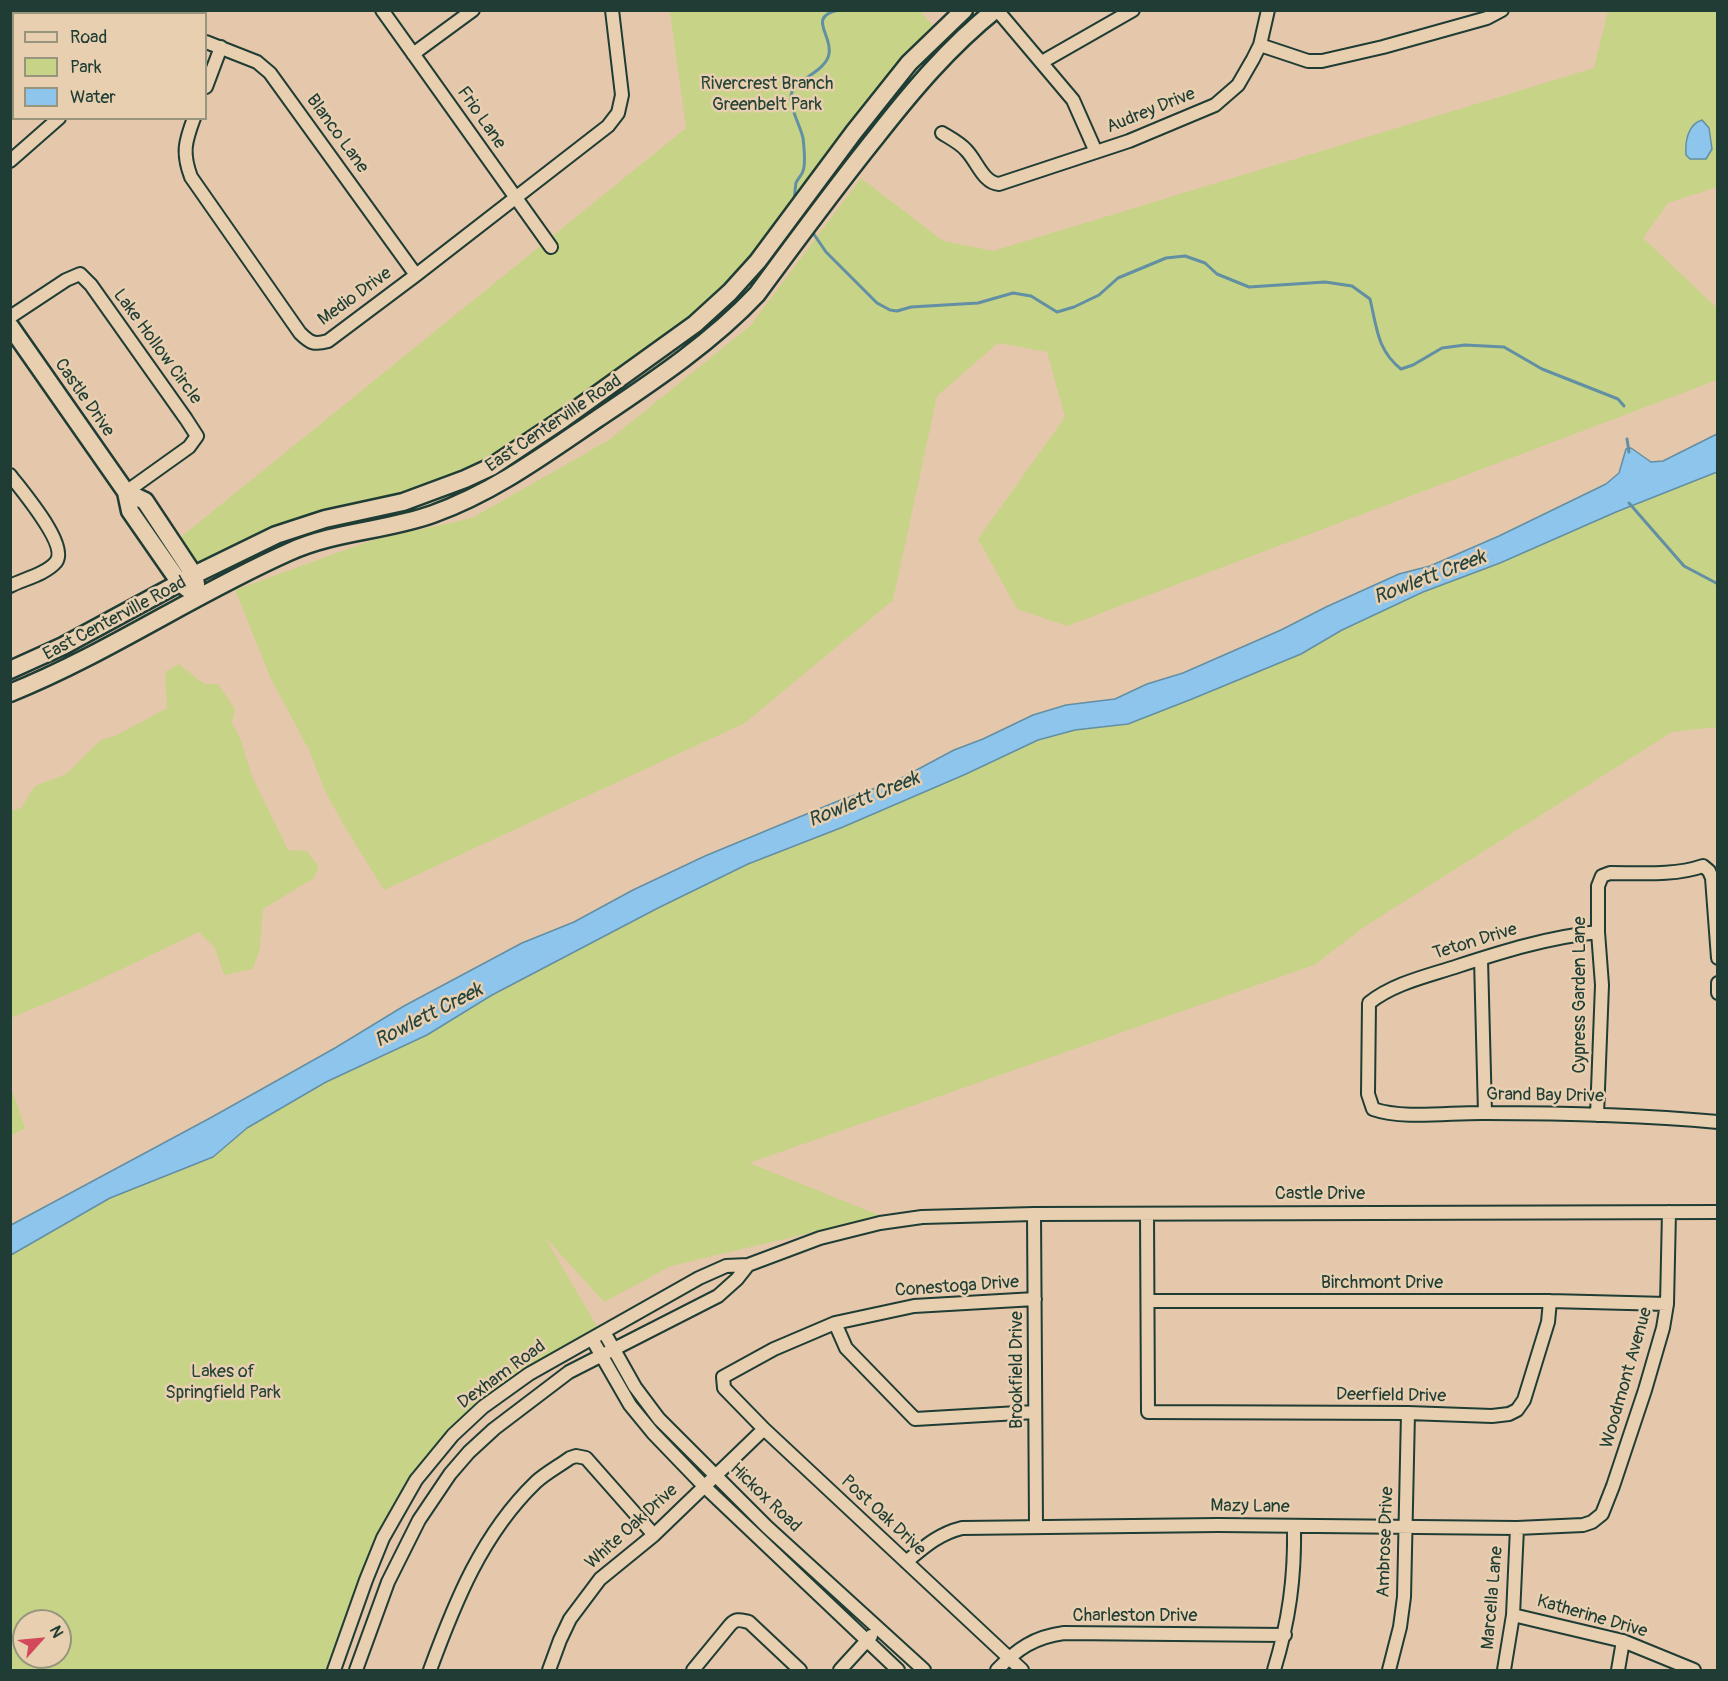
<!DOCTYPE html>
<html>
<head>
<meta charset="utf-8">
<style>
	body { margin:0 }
	#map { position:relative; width:1728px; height:1681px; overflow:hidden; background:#e5c7ab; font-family:Pangolin,sans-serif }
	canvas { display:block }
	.frame { position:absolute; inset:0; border:12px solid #1f3d34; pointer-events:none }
	.legend { position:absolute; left:12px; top:12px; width:195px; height:108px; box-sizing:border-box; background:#e7cfb0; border:2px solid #97957e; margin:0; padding:8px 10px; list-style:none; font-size:18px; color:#1f3d34 }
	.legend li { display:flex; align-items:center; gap:12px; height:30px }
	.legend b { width:30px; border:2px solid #97957e }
	.north { position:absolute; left:12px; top:1609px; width:60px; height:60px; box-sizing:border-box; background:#e7cfb0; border:2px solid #97957e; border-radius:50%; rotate:63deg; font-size:16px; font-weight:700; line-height:24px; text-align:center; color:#1f3d34 }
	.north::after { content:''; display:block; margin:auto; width:21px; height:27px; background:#d1495b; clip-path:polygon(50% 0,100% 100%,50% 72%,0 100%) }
</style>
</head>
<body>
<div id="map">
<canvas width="1728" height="1681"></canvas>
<div class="frame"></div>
<ul class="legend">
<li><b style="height:8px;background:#e7cfb0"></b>Road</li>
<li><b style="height:16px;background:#c7d387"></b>Park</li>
<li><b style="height:16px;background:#8ec5ed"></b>Water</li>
</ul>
<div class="north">N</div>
</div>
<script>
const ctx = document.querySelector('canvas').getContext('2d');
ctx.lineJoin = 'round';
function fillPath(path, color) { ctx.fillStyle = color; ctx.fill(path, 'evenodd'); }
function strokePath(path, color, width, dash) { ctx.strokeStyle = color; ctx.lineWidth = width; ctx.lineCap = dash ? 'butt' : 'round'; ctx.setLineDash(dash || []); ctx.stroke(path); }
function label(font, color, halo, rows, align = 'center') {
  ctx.font = font + ' Pangolin,sans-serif'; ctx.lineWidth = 5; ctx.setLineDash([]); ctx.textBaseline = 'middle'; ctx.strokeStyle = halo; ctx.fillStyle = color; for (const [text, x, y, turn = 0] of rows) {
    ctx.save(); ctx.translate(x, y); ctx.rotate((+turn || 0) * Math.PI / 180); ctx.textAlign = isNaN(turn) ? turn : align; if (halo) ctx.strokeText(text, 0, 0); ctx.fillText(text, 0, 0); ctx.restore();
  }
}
const green = new Path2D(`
	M670 11H920L933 26 902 59 858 113 763 239 735 273 685 321 498 453 449 476 405 492 330 509 274 526 205 562 197 564 191 561 176 541 686 128Z
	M1608 11H1717V187L1668 203 1643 238 1717 308V380L1067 626 1017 609 978 539 1065 417 1047 352 998 343 937 396 893 600 745 723 384 890 343 824 324 789 309 750 271 679 235 590 373 540 472 518 609 440 750 326 861 178 943 241 993 251 1594 68Z
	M1717 450V727L1672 732 1364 927 1314 965 749 1163 881 1216 671 1266 604 1302 544 1236 598 1328 531 1366 421 1468 328 1670H11V1255L110 1198 213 1157 247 1128 326 1082 397 1050 423 1029 839 805 1137 704ZM24 1621H60V1657H24Z
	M179 664 204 684H218L235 709 232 723 241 740 252 776 288 850 307 851 319 867 314 878 263 909 260 948 253 969 224 975 215 948 199 932 80 989 11 1018V811L21 808 35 786 66 774 101 740 115 736 167 708 165 672Z
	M11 1091 13 1093 25 1128 11 1136Z`);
const water = new Path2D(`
	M1702 120 1709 128 1712 149 1706 159H1690L1686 155C1685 141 1688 124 1702 120Z
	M1717 434V472L1616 512 1500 563 1423 592 1342 630 1301 654 1192 699 1128 724 1075 730 1038 740 966 774 843 827 748 864 658 908 492 995 427 1035 326 1082 247 1128 213 1157 110 1198 11 1255V1225L212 1117 335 1048 404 1006 522 943 574 922 633 890 705 856 838 801 896 781 954 750 983 739 1033 715 1066 705 1115 699 1147 684 1183 673 1281 630 1326 607 1399 574 1430 566 1499 536 1606 484 1619 473 1626 449 1631 448 1651 462 1663 461Z`);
const stream = new Path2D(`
	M794 201C795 195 795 188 796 183 798 178 802 175 803 171 806 163 804 147 803 138 800 125 791 111 791 98 790 80 825 74 829 54 833 35 806 17 839 10
	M811 230 826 252 877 303 890 310 897 311 911 307 978 303 1013 293 1031 296 1057 312 1074 307 1099 295 1118 278 1166 258 1185 256 1205 263 1217 274 1249 287 1325 282 1352 286 1370 299C1377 328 1377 350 1401 369L1413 365 1442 348 1465 345 1504 347 1542 369 1618 399 1624 406
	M1627 439 1629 452
	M1629 503 1684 566 1718 584`);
const minor = new Path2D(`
	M117 10 125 14
	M382 10 551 247
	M997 10 1073 100 1096 152
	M99 14 100 10
	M206 42 257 62 270 73 416 275
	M1260 45 1308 61H1322L1383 47 1487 18 1502 10
	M413 54 473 10
	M1042 62 1133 10
	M206 87 221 47
	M194 118C185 142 182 153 191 177L300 333C310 343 314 345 328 341L416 275 608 126 618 113 622 95 612 10
	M942 133C950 138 960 143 966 150 977 161 983 183 999 184L1129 141 1215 105 1238 85 1253 59 1260 45 1268 10
	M10 161 59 118
	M10 317 66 280 80 274 91 285 186 419 197 436 189 447 126 492
	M10 475C22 491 69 545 56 562 46 574 24 579 10 586
	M1598 932C1550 937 1504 951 1458 966 1428 976 1394 983 1369 1003L1368 1094 1373 1109C1404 1120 1453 1112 1487 1113 1564 1113 1641 1115 1718 1122
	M1481 959 1485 1113
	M1718 983V993
	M1597 1115 1602 985 1598 932V886L1602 876 1610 873C1640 873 1674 876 1703 866L1709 871 1712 878 1718 958
	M1034 1214 1036 1526
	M1147 1214 1148 1412 1408 1413 1492 1416 1509 1414 1517 1410 1524 1400 1548 1322 1550 1301
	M1148 1301H1550L1667 1304
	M835 1323 846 1348 915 1419 1035 1412
	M604 1332 635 1387 659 1419 767 1527 924 1670
	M592 1339 630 1405 653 1433 704 1486 898 1670
	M906 1562C924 1547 938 1534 962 1528L1218 1525 1517 1528 1583 1525 1592 1522 1602 1514 1613 1486 1645 1390 1663 1328 1667 1304 1669 1212
	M1513 1615 1623 1641 1694 1670
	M334 1670 366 1580 383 1538 416 1480 453 1435 483 1407 529 1374 699 1278 726 1266 748 1265 820 1238 880 1223 922 1217 1034 1214 1718 1212
	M356 1670 388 1582 419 1520 450 1474 469 1452 494 1429 569 1372 718 1296 737 1279 748 1265
	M430 1670C455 1602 482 1534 536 1482 546 1473 559 1466 570 1458L576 1456 586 1458 654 1535
	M549 1670 560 1640 570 1619 600 1579 654 1535 764 1429
	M693 1670 730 1625C736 1618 740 1620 749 1622L800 1670
	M840 1670 871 1636
	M997 1670C1017 1649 1034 1637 1064 1633L1285 1635
	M1022 1670 764 1429 724 1388 723 1377 774 1349 835 1323 914 1306 1035 1299
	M1274 1670C1289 1621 1295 1578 1294 1526
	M1389 1670 1400 1627 1404 1597 1408 1413
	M1504 1670 1513 1615 1517 1528
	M1618 1670 1623 1641`);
const major = new Path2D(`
	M10 326 126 492 130 511 180 583 188 589
	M126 492 145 501 194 575 196 584
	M10 670 63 646 194 575 276 535 325 519 403 502 465 479 491 467 563 419 695 324 730 292 758 261 854 132 909 63 964 10
	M10 693C107 654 194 594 289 552 335 531 386 531 433 514 494 492 544 455 597 419 652 382 711 343 757 294 796 241 835 188 876 137 912 91 949 47 995 10`);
const parkNames = [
	["Rivercrest Branch",767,84],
	["Greenbelt Park",767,105],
	["Lakes of",223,1372],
	["Springfield Park",223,1393]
];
const streetNames = [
	["Audrey Drive",1151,111,-22],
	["Frio Lane",481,118,55],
	["Blanco Lane",337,134,54],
	["Medio Drive",355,297,-36],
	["Lake Hollow Circle",157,347,54],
	["Castle Drive",84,398,55],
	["East Centerville Road",554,424,-34],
	["East Centerville Road",115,619,-28],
	["Teton Drive",1475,942,-17],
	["Cypress Garden Lane",1580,995,-90],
	["Grand Bay Drive",1545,1096,1],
	["Castle Drive",1320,1194],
	["Birchmont Drive",1382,1283],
	["Conestoga Drive",957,1287,-4],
	["Brookfield Drive",1017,1370,-90],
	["Dexham Road",502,1375,-36],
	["Woodmont Avenue",1627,1378,-74],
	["Deerfield Drive",1391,1396,1],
	["Hickox Road",765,1498,44],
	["Mazy Lane",1250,1507,1],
	["Post Oak Drive",883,1516,43],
	["White Oak Drive",632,1527,-42],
	["Ambrose Drive",1386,1542,-88],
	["Marcella Lane",1493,1598,-85],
	["Charleston Drive",1135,1616],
	["Katherine Drive",1592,1617,16]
];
const waterNames = [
	["Rowlett Creek",1430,578,-21],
	["Rowlett Creek",864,800,-22],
	["Rowlett Creek",429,1016,-27]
];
fillPath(green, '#c7d387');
fillPath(water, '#8ec5ed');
strokePath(water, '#628fa3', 1.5);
strokePath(stream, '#628fa3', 3);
strokePath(minor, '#1f3d34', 16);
strokePath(major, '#1f3d34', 21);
strokePath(minor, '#e7cfb0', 12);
strokePath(major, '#e7cfb0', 16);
label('18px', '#274438', '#e7cfb0', parkNames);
label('18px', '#1f3d34', '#e7cfb0', streetNames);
label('italic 20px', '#25443d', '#e7cfb0', waterNames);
</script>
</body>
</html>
